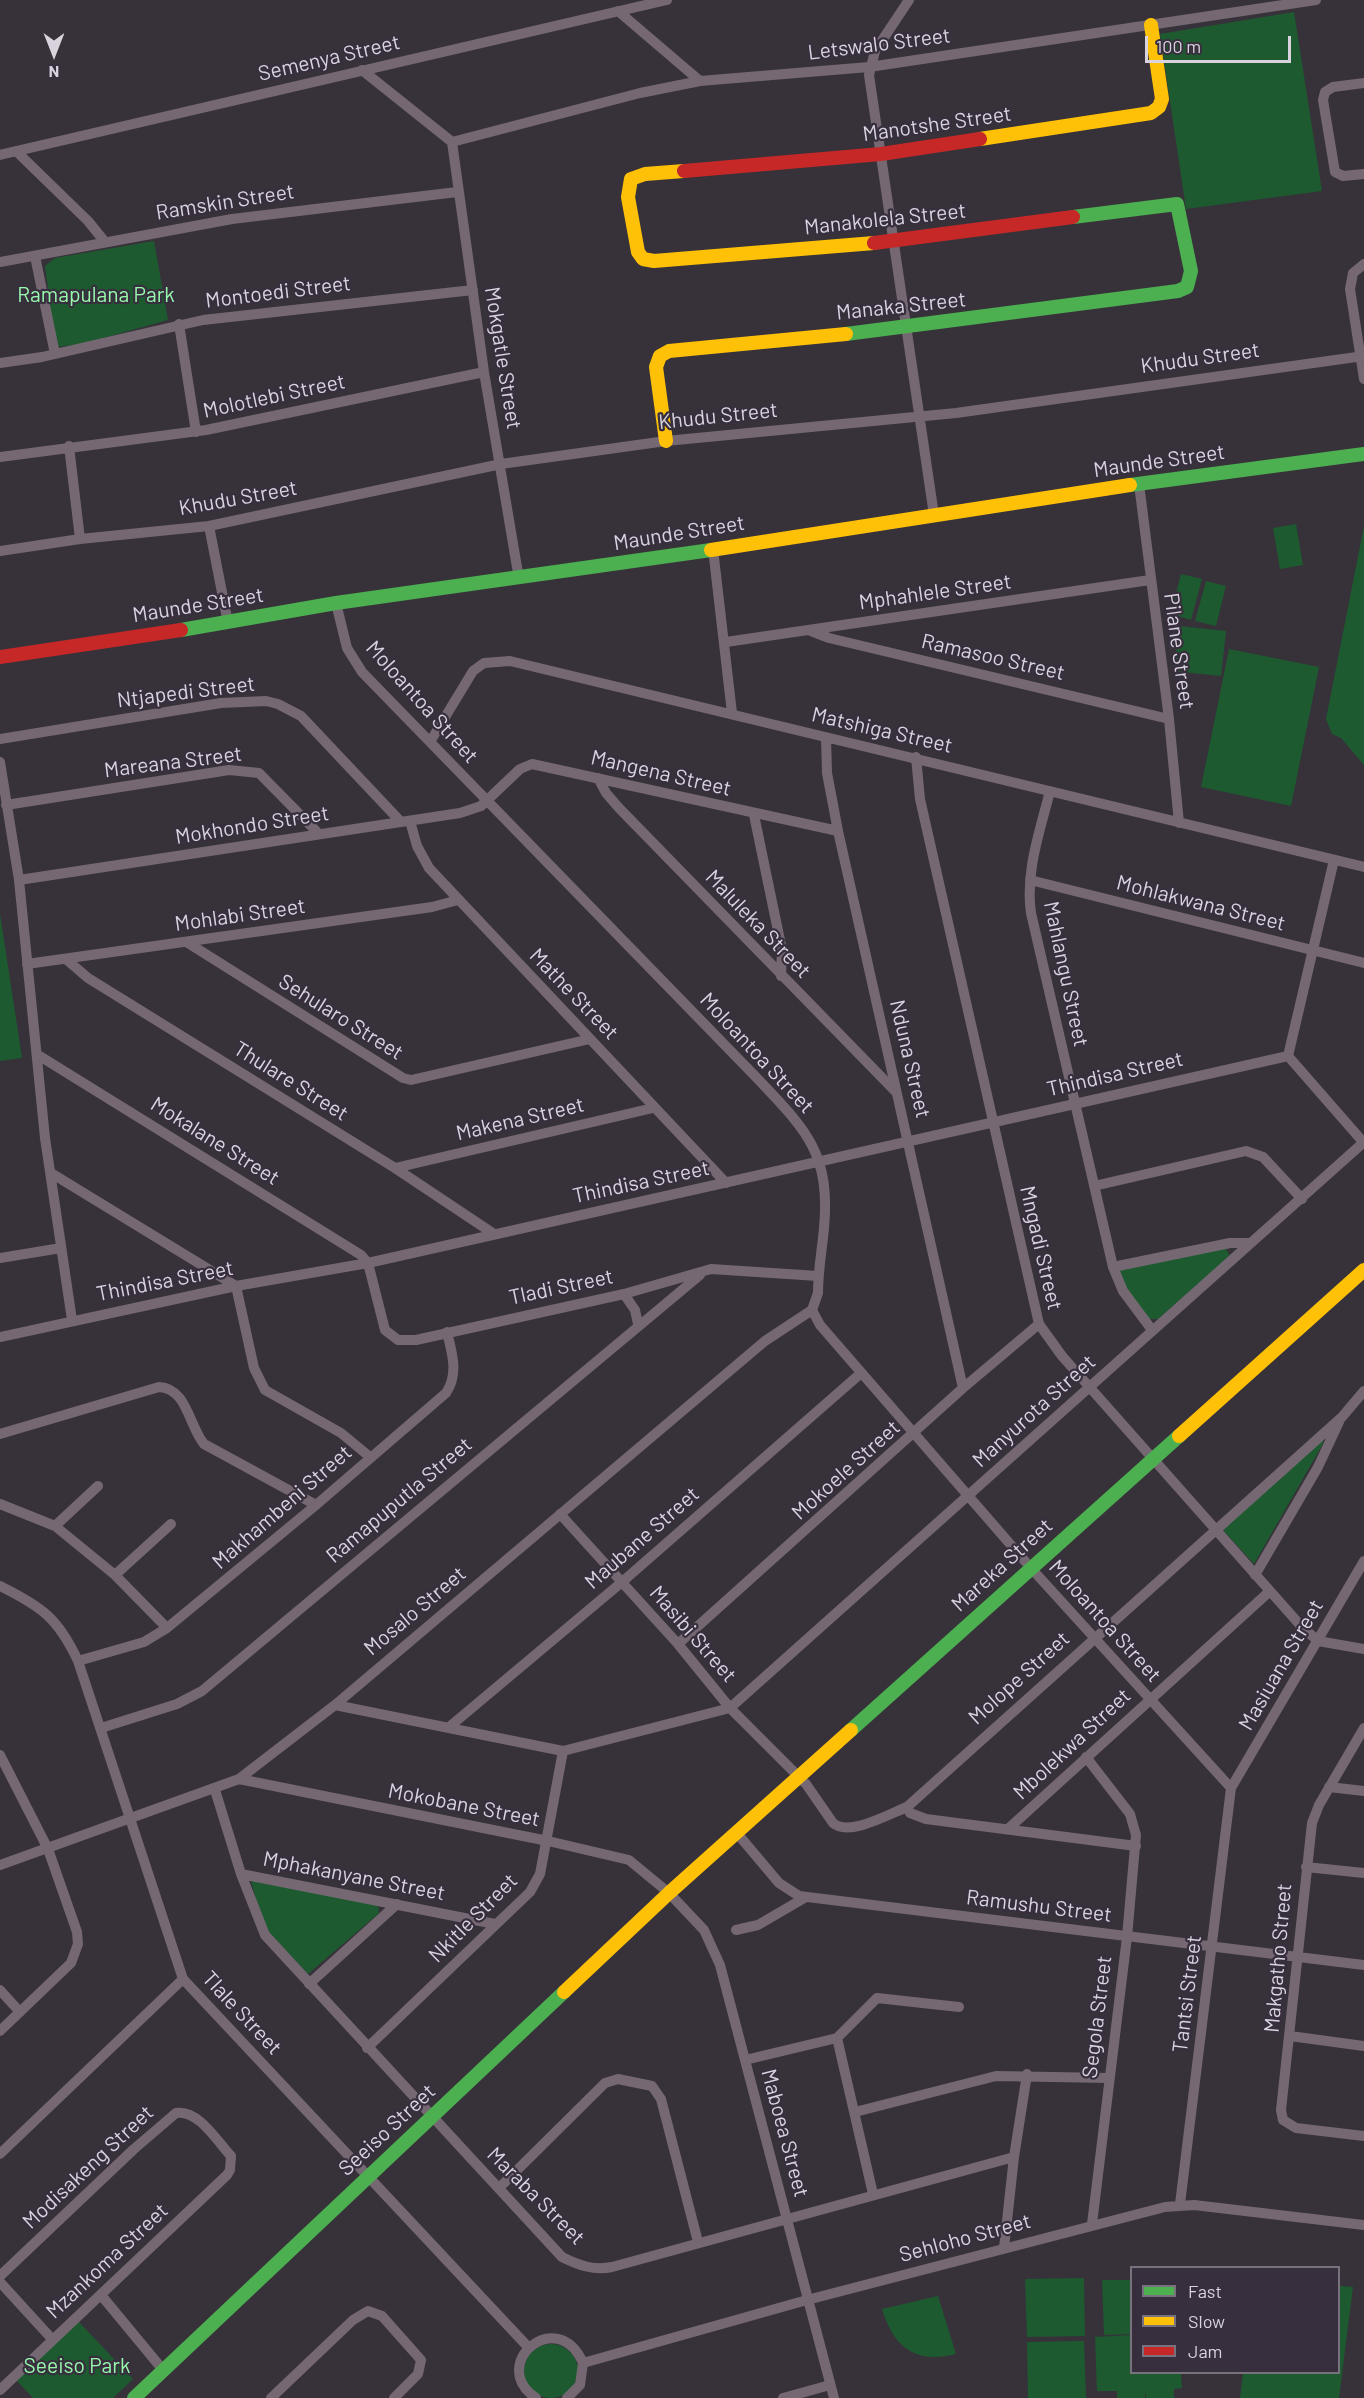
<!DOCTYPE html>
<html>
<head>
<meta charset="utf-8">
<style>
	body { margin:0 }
	#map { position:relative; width:1364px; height:2398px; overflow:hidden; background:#37323a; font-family:Barlow,sans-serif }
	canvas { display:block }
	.legend { position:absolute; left:1130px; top:2266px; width:210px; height:108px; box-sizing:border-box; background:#382f3e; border:2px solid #78717e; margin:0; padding:8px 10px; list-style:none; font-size:18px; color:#d9d3dd }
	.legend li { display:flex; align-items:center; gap:12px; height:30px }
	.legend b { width:30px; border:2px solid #78717e }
	.north { position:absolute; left:24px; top:24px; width:60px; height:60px; -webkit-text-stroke:4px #382f3e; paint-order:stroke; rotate:180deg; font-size:16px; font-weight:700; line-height:24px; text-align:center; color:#d9d3dd }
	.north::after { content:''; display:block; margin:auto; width:21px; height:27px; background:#d9d3dd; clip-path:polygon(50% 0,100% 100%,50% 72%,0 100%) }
	.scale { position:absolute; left:1145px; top:36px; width:146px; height:27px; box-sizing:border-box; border:3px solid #d9d3dd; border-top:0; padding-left:8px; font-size:18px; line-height:21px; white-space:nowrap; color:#d9d3dd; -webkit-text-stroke:4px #382f3e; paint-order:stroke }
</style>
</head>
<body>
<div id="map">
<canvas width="1364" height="2398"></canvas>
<ul class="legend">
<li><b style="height:8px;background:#4caf50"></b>Fast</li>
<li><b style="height:8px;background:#ffc107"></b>Slow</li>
<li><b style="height:8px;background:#c62828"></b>Jam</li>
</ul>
<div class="north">N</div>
<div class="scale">100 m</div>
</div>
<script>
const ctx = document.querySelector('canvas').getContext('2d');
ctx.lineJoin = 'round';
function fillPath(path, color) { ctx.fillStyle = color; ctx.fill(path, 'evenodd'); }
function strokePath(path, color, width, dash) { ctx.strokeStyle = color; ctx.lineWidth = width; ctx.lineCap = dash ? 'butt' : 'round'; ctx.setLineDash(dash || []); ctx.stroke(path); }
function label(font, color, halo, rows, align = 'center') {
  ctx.font = font + ' Barlow,sans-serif'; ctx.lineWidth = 4.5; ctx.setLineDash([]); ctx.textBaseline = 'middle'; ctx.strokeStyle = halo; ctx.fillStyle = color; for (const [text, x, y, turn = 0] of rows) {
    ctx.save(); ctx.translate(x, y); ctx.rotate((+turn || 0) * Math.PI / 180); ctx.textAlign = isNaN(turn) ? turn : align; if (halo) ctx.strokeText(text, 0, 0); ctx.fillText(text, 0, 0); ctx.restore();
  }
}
const green = new Path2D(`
	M1294 12 1322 191 1186 209 1160 34Z
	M154 241 168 320 82 344 56 347 45 266 55 258Z
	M1296 524 1303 565 1280 569 1273 528Z
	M1364 526V765L1341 738 1332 734 1326 719Z
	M1181 574 1202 579 1191 620 1171 614Z
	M1206 581 1226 586 1216 626 1195 621Z
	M1179 626 1226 631 1221 676 1173 671Z
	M1229 649 1319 667 1291 806 1201 787Z
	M0 914 22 1058 0 1061Z
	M1225 1247 1230 1256 1158 1319H1148L1121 1284 1118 1269Z
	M1320 1440 1324 1442 1254 1564 1222 1529Z
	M251 1881 378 1905 379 1913 308 1974 263 1926Z
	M1084 2278 1085 2336 1027 2337 1025 2279Z
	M1102 2280H1131V2334L1104 2335Z
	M1339 2286 1353 2287 1339 2398H1240L1243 2373 1338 2372Z
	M938 2296 956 2354C915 2364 894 2348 882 2309Z
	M78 2321 133 2379 113 2398H33L16 2380Z
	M1131 2335 1132 2372 1181 2373 1182 2388 1174 2389V2398H1146L1145 2389V2398H1117V2391H1097L1095 2337Z
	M1084 2341 1086 2398H1028L1027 2342Z
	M524 2371a27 27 0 1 1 54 0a27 27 0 1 1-54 0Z`);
const street = new Path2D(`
	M909 0 875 51 869 75 934 515
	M618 11 700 81
	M362 70 452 142
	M1364 83 1333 87 1325 92 1323 100 1335 172 1343 176 1364 174
	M452 142 640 93 700 81 869 67 1316 0
	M452 142 484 372 519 579
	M16 151 88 221 105 242
	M0 155 667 0
	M35 256 55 354
	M0 262 232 219 457 192
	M1364 264 1353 273 1350 289 1364 379
	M179 324 196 432
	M0 363 42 357 203 320 473 290
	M69 446 80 539
	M0 457 206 430 484 372
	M1139 484 1169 719 1179 823
	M209 526 228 623
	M713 549 732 713
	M0 551 80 539 209 526 501 464 666 441 956 413 1364 356
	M336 603 347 648 362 672 754 1075C804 1128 831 1151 824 1228 822 1250 818 1271 818 1293L812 1310 820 1325 1030 1567 1231 1788
	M811 631 829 638 1169 719
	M726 642 1150 580
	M826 738 827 773 838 831 963 1388
	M0 739 221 703 266 701 278 704 301 716 401 822
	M430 742 473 671 484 663 510 661 1364 867
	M916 757 920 799 1039 1324 1062 1356 1301 1626 1318 1641 1364 1649
	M0 762 19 880 45 1138 72 1320
	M598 778 606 793 619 808 896 1092
	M1050 791C1040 831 1025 872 1031 913L1113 1267 1123 1291 1152 1330
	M6 805 229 770 259 773 319 834
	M754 815 782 950 781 976
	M410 821 417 846 429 868 726 1183
	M1334 860 1288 1056 1364 1143
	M19 880 460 813 481 806 520 769 532 764 838 831
	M1030 880 1364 963
	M188 943 403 1078 411 1080 590 1039
	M67 960 88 978 395 1168 494 1234
	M27 964 432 907 458 900
	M38 1055 361 1255 368 1263 385 1330 398 1340H416L624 1294 711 1269 818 1276
	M395 1168 653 1108
	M51 1173 236 1286 254 1368 265 1390 341 1433 370 1457
	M1094 1186 1246 1151 1263 1157 1302 1199
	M0 1258 61 1248
	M1113 1267 1230 1243H1251
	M624 1294 635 1310 638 1324
	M0 1337 236 1286 368 1263 1288 1056
	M0 1434 159 1387C187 1388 189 1426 204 1444L316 1505
	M0 1504 55 1526 115 1575 167 1628
	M560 1514 678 1644 730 1708 806 1784 833 1823C849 1837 889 1814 907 1807L1342 1417 1364 1391
	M55 1526 98 1486
	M115 1575 171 1524
	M1255 1575 1318 1467 1339 1422
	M0 1586C42 1607 58 1618 78 1661L183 1979 529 2348
	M678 1644 963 1388 1039 1324
	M78 1661 144 1642 167 1628 316 1505 446 1393C459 1374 452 1353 447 1332
	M335 1705 563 1751 730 1708 1364 1142
	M101 1728 177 1704 202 1691 700 1275
	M448 1728 622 1582 860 1374
	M1364 1728 1319 1805 1312 1823 1281 2110 1283 2120 1296 2128 1364 2136
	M0 1755 48 1849 77 1932 78 1944 71 1963 0 2031
	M1086 1757 1130 1814 1136 1835 1127 1937 1092 2224
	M239 1779 548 1841 629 1860 669 1893 704 1930 720 1965 834 2398
	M1329 1787 1364 1791
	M215 1790 241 1874 265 1935 562 2257C578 2265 594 2271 612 2267L1014 2157
	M907 1807 910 1813 926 1819 1136 1846
	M1008 1829 1270 1591
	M736 1832 779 1883 799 1896 1364 1965
	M0 1865 239 1779 335 1705 765 1341 812 1310
	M1306 1867 1364 1873
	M241 1874 495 1924
	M736 1930 758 1925 806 1897
	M309 1984 397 1904
	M0 1990 20 2012
	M1290 2036 1364 2046
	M837 2038 873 2194
	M367 2048 530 1892 540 1874 563 1751
	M745 2060 837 2038 877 1998 959 2007
	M855 2112 996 2076 1109 2078
	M0 2154 183 1979
	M499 2188 605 2083 618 2079 652 2086 661 2099 698 2242
	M1180 2204 1231 1788 1364 1561
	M1004 2248 1014 2157 1027 2074
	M0 2276 134 2149 176 2113C198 2109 217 2141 231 2156L230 2170 227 2175 0 2390
	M0 2282 52 2339
	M101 2295 163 2370
	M583 2363 807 2300 1165 2207 1194 2205 1364 2225
	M271 2398 353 2320 368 2311 382 2316 421 2360 418 2374 394 2398
	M536 2398C487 2365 557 2304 583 2363L580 2385 567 2398
	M783 2398 830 2385`);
const fast = new Path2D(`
	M846 334 1178 291 1187 287 1191 271 1177 204 1073 217
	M1130 485 1364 454
	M181 630 336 603 711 550
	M851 1730 1179 1436
	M134 2398 564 1992`);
const slow = new Path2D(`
	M980 139 1151 113 1159 107 1162 99 1151 25
	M684 171 645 174 631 179 628 197 638 252 643 259 654 261 874 243
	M666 441 656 367 660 356 669 351 846 334
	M711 550 1130 485
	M1179 1436 1364 1270
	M564 1992 669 1893 851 1730`);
const jam = new Path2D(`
	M684 171 881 154 980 139
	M874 243 1073 217
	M0 657 181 630`);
const streetNames = [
	["Letswalo Street",879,44,-7],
	["Semenya Street",329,58,-13],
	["Manotshe Street",937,124,-8],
	["Ramskin Street",225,202,-9],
	["Manakolela Street",885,219,-6],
	["Montoedi Street",278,292,-7],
	["Manaka Street",901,306,-6],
	["Mokgatle Street",503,358,81],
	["Khudu Street",1200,358,-8],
	["Molotlebi Street",274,396,-12],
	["Khudu Street",718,416,-6],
	["Maunde Street",1159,461,-8],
	["Khudu Street",238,498,-10],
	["Maunde Street",679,533,-9],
	["Mphahlele Street",935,592,-8],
	["Maunde Street",198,605,-9],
	["Pilane Street",1179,651,82],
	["Ramasoo Street",993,657,13],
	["Ntjapedi Street",186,692,-7],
	["Moloantoa Street",422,702,48],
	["Matshiga Street",882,730,13],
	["Mareana Street",173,762,-7],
	["Mangena Street",661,773,13],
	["Mokhondo Street",252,825,-9],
	["Mohlakwana Street",1201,903,14],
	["Mohlabi Street",240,915,-8],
	["Maluleka Street",758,924,46],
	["Mahlangu Street",1066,974,78],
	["Mathe Street",574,994,46],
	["Sehularo Street",341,1017,32],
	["Moloantoa Street",757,1053,47],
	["Nduna Street",910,1059,77],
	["Thindisa Street",1115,1074,-13],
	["Thulare Street",291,1081,32],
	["Makena Street",520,1119,-13],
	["Mokalane Street",215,1141,32],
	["Thindisa Street",641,1182,-12],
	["Mngadi Street",1041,1248,77],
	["Thindisa Street",165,1281,-11],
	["Tladi Street",561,1287,-12],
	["Manyurota Street",1034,1411,-42],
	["Mokoele Street",846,1470,-42],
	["Ramapuputla Street",399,1500,-40],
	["Makhambeni Street",282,1507,-41],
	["Maubane Street",642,1538,-41],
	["Mareka Street",1002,1565,-42],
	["Mosalo Street",415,1611,-40],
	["Moloantoa Street",1105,1621,48],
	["Masibi Street",693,1634,49],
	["Masiuana Street",1281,1665,-60],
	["Molope Street",1019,1678,-42],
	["Mbolekwa Street",1072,1744,-43],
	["Mokobane Street",464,1805,11],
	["Mphakanyane Street",354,1876,11],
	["Ramushu Street",1039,1906,7],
	["Nkitle Street",473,1918,-45],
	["Makgatho Street",1278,1958,-85],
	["Tantsi Street",1187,1994,-83],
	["Tlale Street",242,2013,47],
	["Segola Street",1097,2017,-83],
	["Seeiso Street",387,2130,-43],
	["Maboea Street",785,2133,75],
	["Modisakeng Street",88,2167,-43],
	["Maraba Street",536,2196,45],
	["Sehloho Street",965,2238,-15],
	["Mzankoma Street",107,2261,-43]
];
const parkNames = [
	["Ramapulana Park",96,295],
	["Seeiso Park",77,2366]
];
fillPath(green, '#1d5a30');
strokePath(street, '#756873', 10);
strokePath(fast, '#4caf50', 14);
strokePath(slow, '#ffc107', 14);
strokePath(jam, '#c62828', 14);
label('21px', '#d9d3dd', '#382f3e', streetNames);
label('21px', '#97f9ac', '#382f3e', parkNames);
</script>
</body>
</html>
